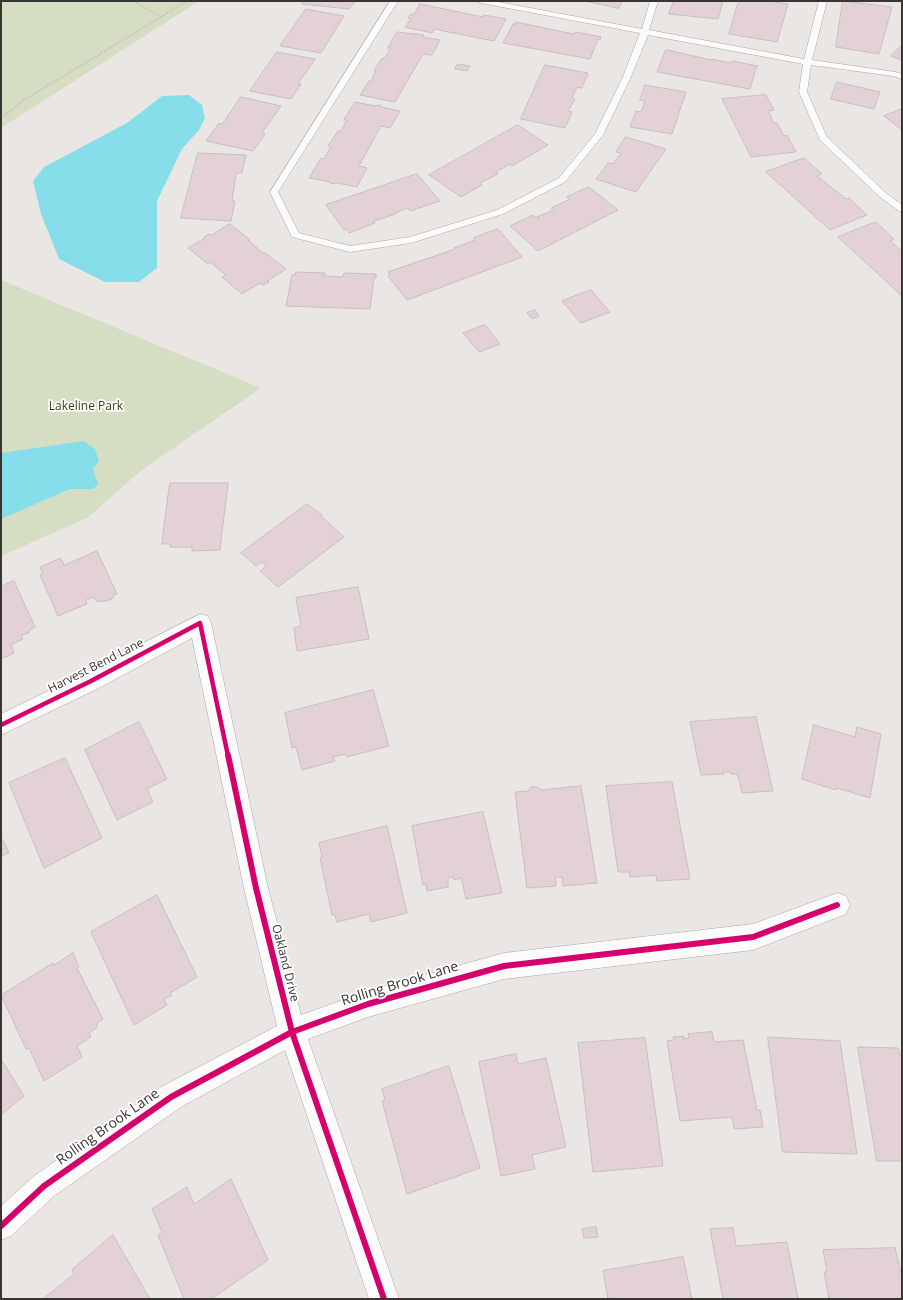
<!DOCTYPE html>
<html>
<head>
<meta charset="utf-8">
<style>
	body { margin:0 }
	#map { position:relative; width:903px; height:1300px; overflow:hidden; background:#eae6e4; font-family:"Open Sans",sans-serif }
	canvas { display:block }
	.frame { position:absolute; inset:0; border:2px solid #383533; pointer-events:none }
</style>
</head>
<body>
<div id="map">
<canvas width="903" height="1300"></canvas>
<div class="frame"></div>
</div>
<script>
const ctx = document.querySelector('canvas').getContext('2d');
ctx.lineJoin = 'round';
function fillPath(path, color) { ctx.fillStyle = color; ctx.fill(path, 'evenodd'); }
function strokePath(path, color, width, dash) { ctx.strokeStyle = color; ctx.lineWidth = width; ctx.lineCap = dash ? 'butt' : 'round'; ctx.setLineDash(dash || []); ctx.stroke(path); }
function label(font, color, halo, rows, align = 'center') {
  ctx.font = font + ' "Open Sans",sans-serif'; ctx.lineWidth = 3.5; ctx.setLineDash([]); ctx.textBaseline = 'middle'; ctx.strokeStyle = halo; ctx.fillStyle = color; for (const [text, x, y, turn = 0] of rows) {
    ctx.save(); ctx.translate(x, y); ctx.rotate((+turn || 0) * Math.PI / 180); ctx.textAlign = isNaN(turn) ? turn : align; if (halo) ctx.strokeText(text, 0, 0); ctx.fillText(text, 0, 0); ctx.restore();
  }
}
const green = new Path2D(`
	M1 1H199L1 128Z
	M1 280 261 388 143 469 87 518 1 556Z`);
const water = new Path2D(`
	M189 95 202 105 205 118 199 130 182 149 157 201V268L139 282H105L59 259 41 214 33 181 44 167 127 123 162 96Z
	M83 441 95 449 99 461 93 469 98 484 93 489H70L1 519V453Z`);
const building = new Path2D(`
	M305 1H355L349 9 302 4Z
	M585 1H622L619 8Z
	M674 1H723L718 19 669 14Z
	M739 1H768L788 4 777 42 729 34Z
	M843 1 892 7 879 54 836 47Z
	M420 4 483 17 484 15 506 19 494 41 434 29 432 33 405 27 411 19 408 18 411 14H414Z
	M306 9 344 16 321 53 280 46Z
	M516 22 573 34 576 32 601 37 600 40 598 39 590 59 503 43 513 24H515Z
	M397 32 424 35 423 37 440 40 432 55 423 54 395 102 360 95 369 81H371L376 71H374L379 63 382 58 384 59 391 48H388Z
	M902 45V60L891 56Z
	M668 50 711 60V59L731 63 732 61 758 66 756 68 750 89 657 72 665 51Z
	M277 52 315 59 298 84H301L291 99 250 91Z
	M458 64 470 66 467 71 455 69Z
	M545 65 588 73 582 88 577 87 572 98 575 99 568 111 572 112 565 128 521 119Z
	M837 82 880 92 874 109 831 99Z
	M645 85 686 92 672 134 630 127 636 111 641 112 645 101 640 100Z
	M766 95 774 110 768 111 774 123H777L784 136 787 135 796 152 751 157 722 99Z
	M241 97 281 106 262 133 265 134 253 151 206 141 219 123 222 124Z
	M355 102 375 106 376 105 382 106 381 107 400 111 390 128 381 126 359 166 367 168 357 187 337 183 333 184 330 183V182L309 178 321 158 324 159 331 146H328L338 131 340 132 347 120H344Z
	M902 109V130L884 116Z
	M518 125 548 145 512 166 510 164 496 172 498 174 480 183 482 185 461 197 429 175Z
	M626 137 666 149 636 192 596 179 608 163 613 164 621 153 616 152Z
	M198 153 246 155 242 173H236L232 201H235L231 221 181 218Z
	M804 158 822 174 817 176 846 199 849 198 867 215 830 230 766 172Z
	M417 174 440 201 410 211 408 208 395 213 396 214 374 221 375 223 349 233 346 229 344 230 326 205Z
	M589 187 618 210 538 251 510 226 533 215 537 218H539L537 217 553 210 551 208 570 199 567 197Z
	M876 222 894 239 890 241 902 251V296L838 237Z
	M230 224 250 240 249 241 263 253 264 252 286 269 267 281 269 282 263 285 260 283 242 294 222 277 226 275 210 262 208 264 188 248 205 238 204 237 209 234 211 235Z
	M498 229 522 257 407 300 388 276 390 275 388 272 455 249 454 248 475 240 474 238Z
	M296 272 325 273 324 276 343 277 344 273 376 274V278H374L370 309 286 306 292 275H295Z
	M591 290 610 312 581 323 562 301Z
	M535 310 539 316 532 319 527 313Z
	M485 325 500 344 479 352 463 333Z
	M170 483H228L220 550 192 551V547H170V544H162Z
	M307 504 322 515V517L344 537 278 587 260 571 266 566 262 562 256 566 241 553Z
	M97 551 117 594 114 595 112 599 106 601H100L97 602 94 597 86 600 87 604 58 616 40 575 43 574 40 567 61 558 64 565Z
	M14 581 35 627 30 630 29 633 21 635 23 639 11 645 14 653 1 659V587Z
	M358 587 369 639 297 651 294 628 301 626 296 598Z
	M373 690 389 746 347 757 346 754 333 757 335 761 302 770 296 747 292 748 285 713Z
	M756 717 773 791 742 793 738 776H737L736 774H731L730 772H723L724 774 701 775 690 722Z
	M139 722 167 779 147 789 153 802 117 820 85 750Z
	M814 725 855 737 857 727 881 734 870 798 837 788 836 790 802 779Z
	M65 758 102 838 44 868 9 783Z
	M672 782 690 879 657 881 656 875 630 877 629 872H618L606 786Z
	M581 786 597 883 563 886 562 877H555L556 886 527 888 515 792 528 791 531 787H537L541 790Z
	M483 812 502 893 466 899 462 881 461 878 454 880V877L448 878V887L427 891 426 884 423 885 412 826Z
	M387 826 407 913 371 922 369 914 337 922 335 915H332L320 858 322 857 319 843Z
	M1 837 9 852 1 857Z
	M157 895 197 977 170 993 172 995 164 999 167 1005 134 1025 91 932Z
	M73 953 79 967 77 968 103 1019 98 1022 96 1028 89 1033 91 1037 77 1046 82 1057 44 1081 29 1048 26 1049 1 995 53 963 54 965Z
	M712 1032 714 1042 743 1040 757 1110H760L763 1127 734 1129 732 1117 680 1121 667 1041 674 1040 673 1037 684 1036V1039L689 1038 688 1034Z
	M768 1037 840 1041 857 1154 783 1152Z
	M645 1038 663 1166 593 1172 578 1043Z
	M858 1047 898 1048 900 1055H902V1161H877Z
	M516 1054 518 1064 546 1058 566 1147 532 1155 535 1169 501 1176 479 1062Z
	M1 1059 24 1096 1 1115Z
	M449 1066 480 1168 407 1194 382 1101 385 1100 382 1089Z
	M231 1179 268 1260 211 1299H184L158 1235 162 1232 152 1209 187 1187 194 1204Z
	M596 1227 598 1237 584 1238 582 1229Z
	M733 1228 736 1246 787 1242 798 1299H723L710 1229Z
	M113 1235 150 1299H43L74 1274 72 1270Z
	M895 1248 902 1277V1299H829L824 1272H827L823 1250Z
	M683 1257 692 1299H608L603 1271Z`);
const path = new Path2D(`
	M133 1 161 17 187 1
	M1 118 24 100 161 17`);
const lane = new Path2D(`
	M390 1H398L278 192 299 233 350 246 410 237 497 210 559 178 595 134 622 79 640 33 481 3 477 1H493L642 29 650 1H658L649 30 804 59 819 1H827L812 60 895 72 902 74V79L893 76 811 65 807 92 827 137 886 193 902 205V213L880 197 820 140 799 92 803 64 648 35 630 79 603 135 565 182 503 214 411 243 350 252 292 237 270 192Z`);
const street = new Path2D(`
	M200 614 208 616 211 623 268 888 301 1015 368 991 504 953 753 924 837 893 846 896 850 905 846 914 753 950 504 979 368 1017 308 1039 399 1299H369L285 1050 181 1107 54 1196 11 1236 1 1240V1206L34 1176 161 1087 277 1026 244 888 192 638 99 688 1 735V714L83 674Z`);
const cyclewayFar1 = new Path2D(`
	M1 725 91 681 200 623 228 756`);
const cycleway = new Path2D(`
	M228 755 256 888 292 1032 384 1299
	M1 1226 44 1186 171 1097 292 1032 368 1004 504 966 753 937 837 905`);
const parkNames = [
	["Lakeline Park",86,407]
];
const streetNames = [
	["Harvest Bend Lane",96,666,-27],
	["Oakland Drive",285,963,76]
];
const nearStreetnames = [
	["Rolling Brook Lane",400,984,-17],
	["Rolling Brook Lane",108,1127,-35]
];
fillPath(green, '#d5dec2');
fillPath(water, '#86deea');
fillPath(building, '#e4d1d6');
strokePath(building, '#c4c0c0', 1);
strokePath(lane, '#a8a5a3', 1);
strokePath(street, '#a8a5a3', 1);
strokePath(path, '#c8c5c3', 2, [2, 1.5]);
fillPath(lane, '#fcfbfb');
fillPath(street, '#fcfbfb');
strokePath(cyclewayFar1, '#d6006c', 4.5);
strokePath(cycleway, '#d6006c', 6);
label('12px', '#304406', '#fff', parkNames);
label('12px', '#383533', '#fff', streetNames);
label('14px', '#383533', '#fff', nearStreetnames);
</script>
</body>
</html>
